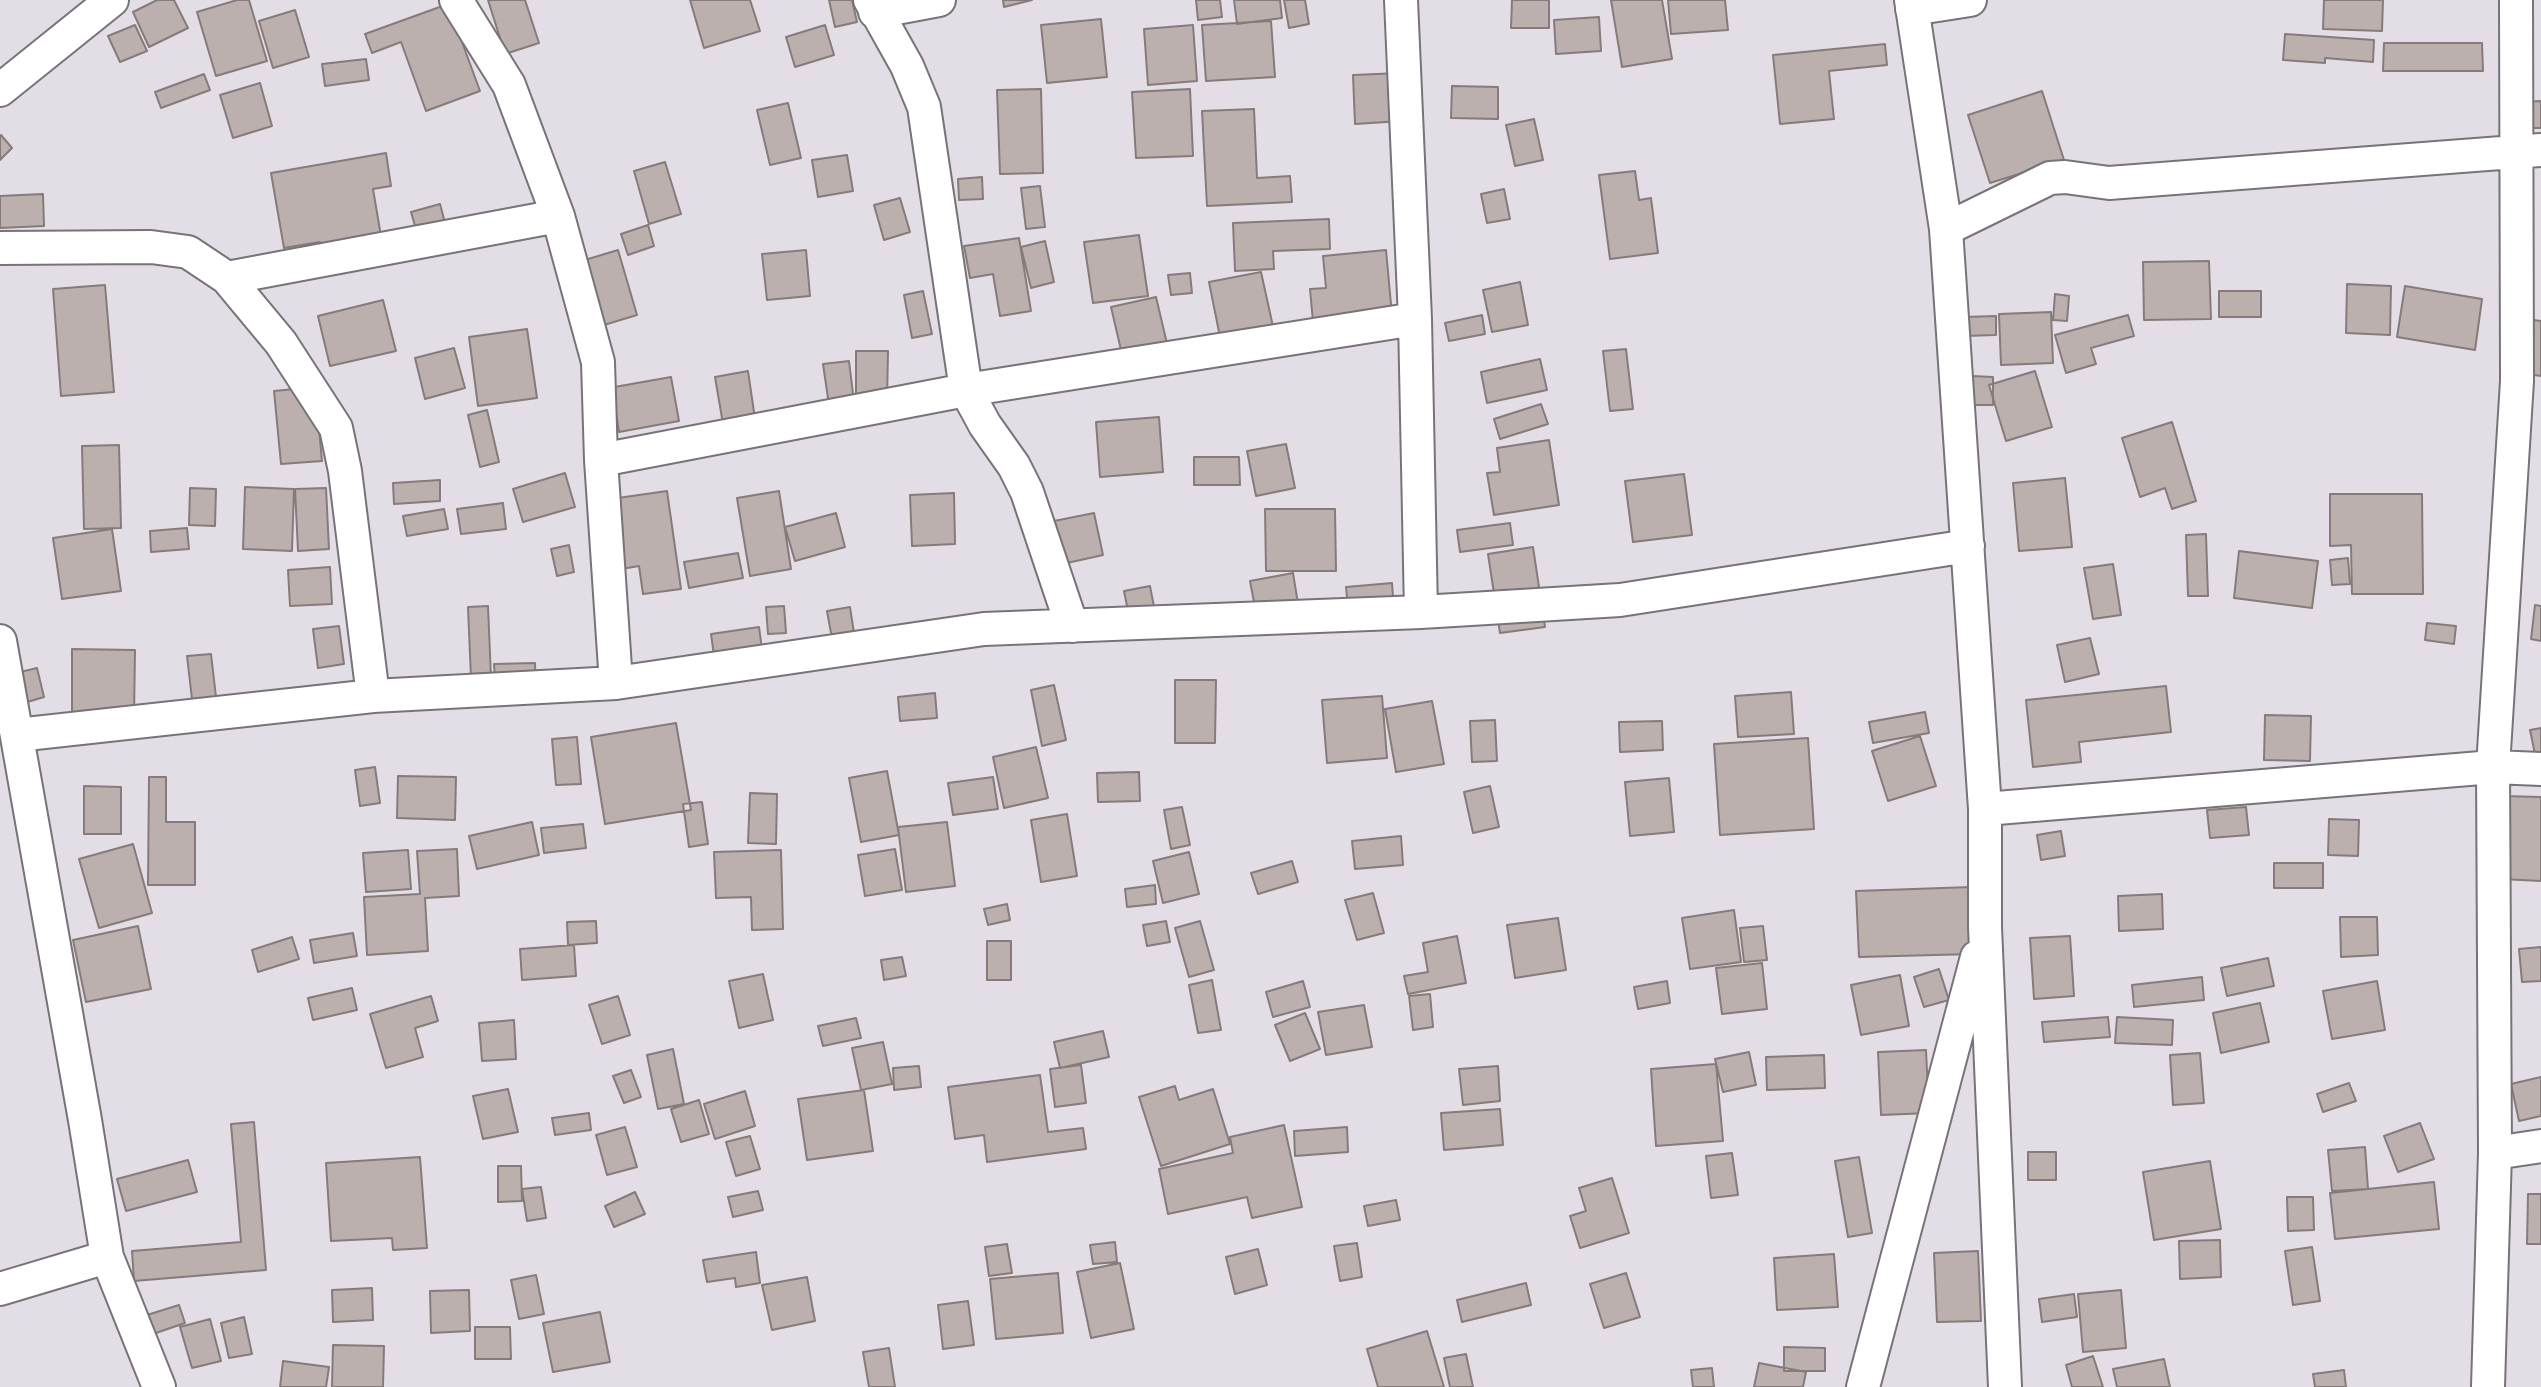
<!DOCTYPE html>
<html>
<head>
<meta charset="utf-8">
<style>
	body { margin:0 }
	canvas { display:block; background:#e3dee6 }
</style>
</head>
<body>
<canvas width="2541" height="1387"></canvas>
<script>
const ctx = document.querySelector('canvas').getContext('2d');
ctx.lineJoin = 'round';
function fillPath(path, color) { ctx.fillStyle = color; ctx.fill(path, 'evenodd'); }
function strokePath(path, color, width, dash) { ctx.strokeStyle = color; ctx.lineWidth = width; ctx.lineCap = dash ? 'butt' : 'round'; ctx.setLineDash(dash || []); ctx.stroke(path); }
const building = new Path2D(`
	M157 0H174L188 28 149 47 133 12Z
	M237 0H249L267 61 216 76 197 12Z
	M488 0H525L539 43 505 54Z
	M690 0H750L760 31 704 48Z
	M829 0H852L857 22 835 27Z
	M1003 0H1032L1004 7Z
	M1196 0H1220L1222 17 1198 20Z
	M1234 0H1280L1282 18 1237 24Z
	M1284 0H1305L1309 24 1289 28Z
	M1512 0H1549V28H1511Z
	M1611 0H1662L1672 59 1622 67Z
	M1668 0H1725L1728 30 1671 34Z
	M2324 0H2383L2382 31 2323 29Z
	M448 4 480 91 426 111 401 42 372 53 365 34Z
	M295 10 309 57 273 68 259 21Z
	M1599 17 1601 51 1556 54 1554 20Z
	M1101 19 1107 77 1047 83 1041 25Z
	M1271 21 1275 77 1206 81 1202 25Z
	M135 25 147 51 120 62 108 36Z
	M825 25 834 55 795 67 786 37Z
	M1193 25 1197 81 1148 85 1144 29Z
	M2285 34 2374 40 2373 62 2325 58V63L2283 60Z
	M2384 43H2482L2483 71H2383Z
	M1885 44 1887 65 1829 71 1834 119 1780 124 1773 55Z
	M366 59 369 80 325 86 322 64Z
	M1400 73 1402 121 1355 124 1353 75Z
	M204 74 210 90 161 108 155 92Z
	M260 83 272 126 233 138 220 95Z
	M1452 86 1498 87V119L1451 118Z
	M1041 89 1043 173 1000 174 997 90Z
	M1190 89 1193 156 1136 158 1132 92Z
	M2042 91 2064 160 1990 183 1968 115Z
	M2541 101V128H2518V102Z
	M788 103 801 158 770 165 757 110Z
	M1254 109 1257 178 1290 176 1292 202 1207 206 1202 111Z
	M1534 119 1543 160 1515 166 1506 125Z
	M1 135 12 148 0 160V136Z
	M386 153 391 186 373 189 385 260 326 271 320 242 284 248 271 173Z
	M847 155 853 191 818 197 812 160Z
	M665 162 681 214 649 224 634 171Z
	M1635 171 1639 200 1651 198 1658 253 1610 259 1599 175Z
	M982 177 983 199 959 200 958 179Z
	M1040 186 1045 227 1026 229 1021 188Z
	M1504 189 1510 219 1487 223 1481 194Z
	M43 194 44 226 0 228V196Z
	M900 198 910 232 884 240 874 205Z
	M440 204 452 249 424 257 411 212Z
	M1329 219 1330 249 1273 251 1274 269 1235 271 1233 223Z
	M648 225 654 246 628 255 621 234Z
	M1139 235 1148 296 1093 303 1084 242Z
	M1019 238 1031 311 1000 316 993 274 970 278 964 246Z
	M1045 241 1054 282 1031 288 1021 247Z
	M618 250 637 315 584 331 565 266Z
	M806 250 810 296 767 300 762 254Z
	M1386 250 1392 315 1313 322 1310 289 1326 288 1323 256Z
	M2209 261 2211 319 2144 320 2143 262Z
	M1261 272 1274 331 1221 342 1209 282Z
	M1190 273 1192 293 1171 295 1168 275Z
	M1520 282 1528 325 1492 332 1483 290Z
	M2347 284 2391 286 2390 335 2346 333Z
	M105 285 114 392 61 396 53 289Z
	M2405 286 2482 299 2475 350 2397 337Z
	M923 291 932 334 912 338 904 295Z
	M2219 291H2261V317H2219Z
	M2055 294 2069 296 2067 321 2053 320Z
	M1156 297 1169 352 1124 363 1111 307Z
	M383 300 396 351 330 366 318 316Z
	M2051 312 2053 363 2001 365 1999 314Z
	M1482 315 1485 334 1449 341 1445 323Z
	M2128 315 2134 336 2091 348 2096 364 2066 373 2055 335Z
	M1996 316V335L1965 336 1964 317Z
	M2518 318 2541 321V376L2511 372Z
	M527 329 537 398 478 406 469 337Z
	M454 348 465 388 425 399 415 358Z
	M1626 349 1633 409 1610 411 1603 351Z
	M856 351H888L887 402 856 401Z
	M1540 359 1547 390 1487 403 1481 372Z
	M849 361 854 402 829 405 823 364Z
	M748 371 755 419 723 424 715 377Z
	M2035 371 2052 427 2006 441 1989 385Z
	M1972 376 1993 377V405H1972Z
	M671 377 679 421 619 432 615 406 592 391Z
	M315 387 322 461 281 464 274 391Z
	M1541 404 1548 424 1500 439 1494 419Z
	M487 410 499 462 480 467 468 415Z
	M1159 417 1163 472 1100 477 1096 422Z
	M2172 422 2196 501 2172 509 2165 488 2140 497 2122 438Z
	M1549 440 1559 505 1494 515 1487 473 1500 472 1497 448Z
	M1286 444 1295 488 1256 496 1247 451Z
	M119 445 121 528 84 529 82 446Z
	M1194 457H1239L1240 485H1194Z
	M565 473 575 507 523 522 513 489Z
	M1684 474 1692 535 1633 542 1625 481Z
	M2065 478 2072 547 2019 551 2013 483Z
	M440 480V501L394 504 393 483Z
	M245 487 294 489 292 551 243 549Z
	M190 488 216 489 215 526 189 525Z
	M326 488 329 549 298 551 295 489Z
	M667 491 681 589 643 594 639 566 621 569 611 499Z
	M779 491 791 569 750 576 737 498Z
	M954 493 955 544 912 546 910 495Z
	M2330 494H2422L2423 594H2352L2351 545 2330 546Z
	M503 503 506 529 461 534 457 509Z
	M444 509 448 529 407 536 403 516Z
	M1265 509H1335L1336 571H1266Z
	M836 513 845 547 795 561 785 527Z
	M1094 513 1103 555 1067 563 1039 524Z
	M1510 523 1513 545 1460 552 1457 530Z
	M187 528 189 549 151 552 150 531Z
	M112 529 121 591 62 599 53 538Z
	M2206 534 2208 596H2188L2186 535Z
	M569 545 574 572 557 576 551 549Z
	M1533 547 1545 627 1500 633 1488 554Z
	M2239 551 2318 561 2312 608 2234 598Z
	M738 553 743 578 689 588 684 562Z
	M2348 558 2350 584 2332 585 2330 560Z
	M2113 564 2121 615 2093 619 2084 568Z
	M330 567 332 604 290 606 288 570Z
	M1293 573 1300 616 1258 623 1250 581Z
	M1392 583 1395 623 1350 628 1346 587Z
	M1150 586 1154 607 1128 611 1124 591Z
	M2535 605 2541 606V641L2531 639Z
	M488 606 491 678H471L468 607Z
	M784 606 786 633 768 634 766 607Z
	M850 607 855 640 833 644 827 611Z
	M2427 623 2456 626 2454 644 2425 640Z
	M339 626 344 664 318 668 313 629Z
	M759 627 765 671 717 677 711 634Z
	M2090 638 2099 674 2065 682 2057 645Z
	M72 649 135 650 134 716 72 715Z
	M211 654 216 697 192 699 187 656Z
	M535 663 536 691 496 692 494 664Z
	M37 668 44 697 24 703 16 673Z
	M1175 680H1216L1215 743H1175Z
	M1054 685 1066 740 1042 746 1031 690Z
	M2166 686 2171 732 2079 742 2081 762 2033 767 2026 700Z
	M1791 692 1794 734 1738 737 1735 696Z
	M935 693 937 718 900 721 898 697Z
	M1382 696 1387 758 1327 763 1322 700Z
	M1432 701 1444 764 1396 772 1385 709Z
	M1925 712 1929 733 1873 743 1869 722Z
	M2265 715 2311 716 2310 761 2264 760Z
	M1495 720 1497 761 1472 762 1470 721Z
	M1662 721 1663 750 1620 752 1619 722Z
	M676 723 691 810 605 824 591 737Z
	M2541 728V758L2536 759 2530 730Z
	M1920 736 1936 786 1888 801 1872 751Z
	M577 737 581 784 556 785 552 739Z
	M1808 738 1814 829 1720 835 1714 744Z
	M1036 747 1048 798 1004 808 993 757Z
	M375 767 380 803 360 806 355 770Z
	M887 771 899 835 861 842 849 778Z
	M1139 772 1140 801 1098 802 1097 773Z
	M398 776 456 777 455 820 397 818Z
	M149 777H166V822H195V885H148Z
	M993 777 998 809 953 815 948 783Z
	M1669 778 1674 832 1630 836 1625 782Z
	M84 786 121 787V834H84Z
	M1490 786 1499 827 1473 833 1464 792Z
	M750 793 777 794 776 844 748 843Z
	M2502 796 2541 797V881L2500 879Z
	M702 802 708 844 689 847 683 804Z
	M1182 807 1190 845 1171 849 1164 810Z
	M2246 807 2249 835 2210 838 2207 810Z
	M1067 814 1077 876 1041 882 1031 820Z
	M2329 819 2359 820 2358 856 2328 855Z
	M532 822 539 855 477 869 469 836Z
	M947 822 955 886 906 892 898 827Z
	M583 824 586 848 544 853 541 828Z
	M2061 831 2065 856 2041 860 2037 835Z
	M1401 836 1403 865 1355 869 1352 841Z
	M133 844 152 913 99 928 79 859Z
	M457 849 459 896 425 898 428 951 367 955 364 897 420 894 417 851Z
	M895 849 902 890 865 896 858 855Z
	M408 850 411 889 366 892 363 853Z
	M781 850 783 929 752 930 751 897 716 898 714 852Z
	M1189 852 1199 894 1163 903 1153 861Z
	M1292 861 1298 882 1258 894 1251 873Z
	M2274 863H2323V888H2274Z
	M1155 885 1156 904 1127 907 1125 889Z
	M1971 887 1973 954 1859 957 1856 891Z
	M1373 893 1384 933 1357 940 1345 900Z
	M2162 894 2163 929 2119 931 2118 896Z
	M1007 904 1010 920 988 925 984 909Z
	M1734 910 1741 962 1690 969 1682 918Z
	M2340 917H2377L2378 955 2341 957Z
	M1558 918 1566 970 1515 978 1507 925Z
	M596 921 597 943 568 945 567 922Z
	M1166 921 1170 942 1147 946 1143 925Z
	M1200 921 1214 970 1189 977 1175 928Z
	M138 926 151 989 86 1002 73 940Z
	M1763 926 1767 960 1744 962 1740 928Z
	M353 933 357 956 314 963 310 940Z
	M1457 936 1466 983 1408 994 1404 976 1428 972 1423 943Z
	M2070 936 2074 996 2034 999 2030 938Z
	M292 937 299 959 258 972 252 950Z
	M987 941H1011V980H987Z
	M574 945 576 976 522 980 520 949Z
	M2541 947V981L2522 982 2519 949Z
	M902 957 906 976 884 980 881 960Z
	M2268 958 2274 986 2227 996 2221 968Z
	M1762 963 1767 1009 1722 1014 1716 968Z
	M1939 969 1949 1000 1924 1007 1914 977Z
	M763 974 773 1020 739 1028 729 981Z
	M1900 975 1909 1026 1861 1035 1851 985Z
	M2202 977 2204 1000 2134 1007 2132 985Z
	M1212 980 1221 1030 1198 1033 1189 985Z
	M1303 981 1310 1007 1273 1017 1266 992Z
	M1667 981 1670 1003 1638 1009 1634 987Z
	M2377 981 2385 1030 2332 1039 2323 991Z
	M352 988 357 1010 313 1020 308 998Z
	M1430 994 1433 1027 1413 1030 1409 996Z
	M431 996 438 1021 415 1028 423 1057 386 1068 370 1014Z
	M618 996 630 1035 602 1044 589 1005Z
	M2260 1003 2269 1042 2221 1053 2213 1013Z
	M1364 1005 1372 1047 1326 1055 1318 1012Z
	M1305 1013 1320 1049 1290 1061 1275 1025Z
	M2108 1017 2110 1037 2044 1042 2042 1022Z
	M2117 1017 2173 1020 2172 1045 2115 1043Z
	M856 1018 861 1038 823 1046 818 1026Z
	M514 1020 516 1059 482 1061 479 1023Z
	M1103 1031 1109 1057 1060 1068 1054 1042Z
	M883 1042 892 1084 861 1090 852 1048Z
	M673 1049 684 1104 658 1109 647 1055Z
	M1926 1050 1929 1113 1881 1115 1878 1052Z
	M1749 1052 1756 1085 1723 1092 1715 1059Z
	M2200 1053 2204 1103 2173 1105 2170 1055Z
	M1824 1055 1825 1088 1767 1090 1766 1057Z
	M1716 1064 1723 1141 1656 1146 1651 1069Z
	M1081 1065 1086 1103 1055 1107 1050 1069Z
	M919 1066 921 1087 894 1090 893 1068Z
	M1498 1066 1500 1101 1463 1105 1459 1069Z
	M631 1070 641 1097 624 1103 613 1076Z
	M1040 1075 1048 1132 1083 1128 1086 1149 987 1162 984 1135 955 1139 948 1087Z
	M2541 1077V1116L2519 1121 2511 1084Z
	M2349 1083 2356 1101 2323 1112 2317 1094Z
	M1175 1086 1179 1100 1213 1089 1230 1144 1161 1166 1139 1097Z
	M508 1089 518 1132 483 1139 473 1096Z
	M864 1090 873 1151 807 1160 798 1099Z
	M745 1091 755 1126 715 1139 704 1104Z
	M699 1100 709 1134 681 1142 671 1109Z
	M1500 1109 1503 1145 1444 1150 1441 1113Z
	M589 1113 591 1130 555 1135 552 1118Z
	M254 1122 266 1270 134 1281 132 1251 241 1242 231 1124Z
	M2420 1123 2434 1159 2398 1172 2384 1136Z
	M1284 1125 1302 1207 1252 1218 1247 1197 1168 1214 1159 1169 1233 1153 1230 1137Z
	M625 1127 637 1167 607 1175 596 1135Z
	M1347 1127 1348 1152 1295 1156 1294 1131Z
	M750 1136 760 1169 736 1176 726 1142Z
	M2365 1147 2368 1189 2332 1191 2328 1150Z
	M2028 1152H2056V1180H2028Z
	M1732 1153 1738 1195 1711 1198 1706 1156Z
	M420 1157 427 1248 393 1250 392 1238 331 1241 326 1163Z
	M1859 1157 1872 1233 1848 1237 1835 1161Z
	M188 1160 197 1192 126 1211 117 1179Z
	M2210 1161 2221 1229 2154 1240 2143 1172Z
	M498 1166H521L522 1201 498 1202Z
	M1612 1178 1629 1233 1580 1248 1570 1216 1586 1211 1579 1188Z
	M2434 1182 2439 1229 2335 1239 2330 1193Z
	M541 1187 546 1218 527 1221 522 1189Z
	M758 1191 763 1210 733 1217 728 1197Z
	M635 1192 645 1214 614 1227 605 1206Z
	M2528 1194H2541V1244H2527Z
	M2287 1197H2313L2314 1230 2288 1231Z
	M1396 1200 1400 1220 1368 1226 1364 1206Z
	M2220 1240 2221 1277 2180 1279 2179 1241Z
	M1115 1242 1117 1262 1093 1264 1090 1245Z
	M1357 1243 1362 1277 1340 1281 1334 1246Z
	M1007 1244 1012 1273 989 1276 985 1247Z
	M2312 1247 2320 1301 2293 1305 2285 1251Z
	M1258 1249 1267 1285 1235 1294 1226 1257Z
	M1978 1251 1981 1321 1937 1322 1934 1253Z
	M756 1252 760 1283 736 1287 735 1278 707 1282 703 1260Z
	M1834 1254 1838 1307 1777 1310 1774 1258Z
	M1120 1263 1134 1329 1091 1338 1077 1272Z
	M1058 1273 1063 1333 996 1339 990 1279Z
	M1626 1273 1640 1317 1604 1328 1590 1284Z
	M536 1275 544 1314 519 1319 511 1280Z
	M807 1277 815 1321 772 1330 762 1285Z
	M1526 1283 1531 1305 1462 1322 1457 1300Z
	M372 1288 373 1320 333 1322 332 1290Z
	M469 1290 470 1331 431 1333 430 1291Z
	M2121 1290 2126 1348 2083 1352 2078 1294Z
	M2074 1294 2077 1317 2042 1322 2039 1299Z
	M968 1301 974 1345 943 1349 938 1305Z
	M179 1305 185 1323 153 1334 147 1315Z
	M600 1312 610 1362 553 1372 543 1323Z
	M244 1317 252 1354 229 1358 221 1323Z
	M210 1319 221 1361 192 1368 180 1327Z
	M475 1327H510L511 1359H475Z
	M1427 1331 1444 1387H1378L1367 1349Z
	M333 1345 384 1346 383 1387H332Z
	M1784 1347 1825 1348V1371H1784Z
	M889 1348 895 1387H869L863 1352Z
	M1466 1354 1473 1387H1450L1444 1358Z
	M2093 1356 2103 1387H2072L2066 1365Z
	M2164 1359 2170 1387H2117L2113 1369Z
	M283 1361 329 1367 326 1387H280Z
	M1759 1363 1806 1372 1803 1387H1754Z
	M1712 1368 1714 1387H1693L1691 1370Z
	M2344 1370 2346 1387H2315L2313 1374Z`);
const street = new Path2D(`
	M456 0 509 85 558 216 598 362 601 460 616 683
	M870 0 907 66 924 107 966 390 985 425 1014 466 1027 492 1072 626
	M1401 0 1415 319 1421 612
	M1911 0 1946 229 1985 809V927L2005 1387
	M1912 9 1970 0
	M875 12 939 0
	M0 90 112 0
	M1946 229 2050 178 2065 177 2109 183 2541 150
	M0 248 151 247 188 252 227 278 281 343 336 428 345 471 373 696
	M227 278 558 216
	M601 460 966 390 1415 319
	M0 641 85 1120 107 1257 159 1387
	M17 735 373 696 616 683 984 629 1421 612 1620 600 1968 546
	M1985 809 2493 767 2541 769
	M2495 1153 2541 1146
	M0 1289 107 1257
	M1863 1387 1977 957
	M2488 1387 2495 1153 2493 767 2517 381 2516 0`);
fillPath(building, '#bcb0af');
strokePath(building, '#867b7a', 2);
strokePath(street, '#78737b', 36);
strokePath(street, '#fff', 32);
</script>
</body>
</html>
